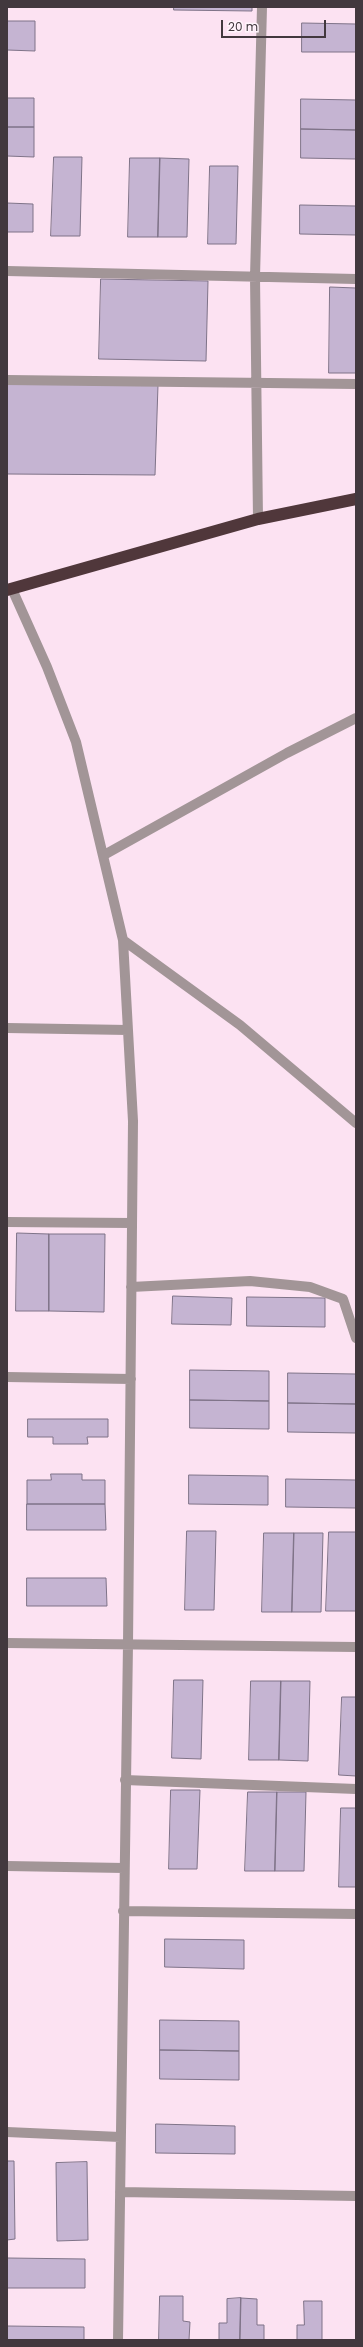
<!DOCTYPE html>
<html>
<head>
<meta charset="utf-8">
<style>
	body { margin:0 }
	#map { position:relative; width:363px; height:2347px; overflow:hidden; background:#fce2f2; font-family:Poppins,sans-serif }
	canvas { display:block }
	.frame { position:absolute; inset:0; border:8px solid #42383e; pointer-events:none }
	.scale { position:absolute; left:221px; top:20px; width:105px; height:18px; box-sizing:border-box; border:2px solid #42383e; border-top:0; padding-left:5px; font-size:12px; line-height:14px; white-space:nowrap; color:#42383e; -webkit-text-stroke:3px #fff4fb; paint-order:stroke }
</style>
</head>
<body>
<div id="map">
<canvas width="363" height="2347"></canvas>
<div class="frame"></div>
<div class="scale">20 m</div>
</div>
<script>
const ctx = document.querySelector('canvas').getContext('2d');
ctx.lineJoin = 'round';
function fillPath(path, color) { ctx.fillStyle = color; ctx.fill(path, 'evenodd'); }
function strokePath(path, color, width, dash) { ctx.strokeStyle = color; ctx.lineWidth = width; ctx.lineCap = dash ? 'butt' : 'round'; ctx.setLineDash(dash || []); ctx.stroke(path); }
const building = new Path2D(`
	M174 7H252V11L174 10Z
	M7 21H35V51L7 50Z
	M302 23 356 24V52H302Z
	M7 98H34V127H7Z
	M301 99 356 100V130L301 129Z
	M7 127H34V157L7 156Z
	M301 129 356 130V159L301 158Z
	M54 157H82L80 236H51Z
	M130 158H160L158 237H128Z
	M160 158 189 159 187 237H158Z
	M210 166H238L236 244H208Z
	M7 203 33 204V232H7Z
	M300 205 356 206V235L300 234Z
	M101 279 208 281 206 361 99 359Z
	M330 287 356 288V373H329Z
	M7 384 158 385 155 475 7 474Z
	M17 1233 49 1234V1311H16Z
	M49 1234H105L104 1312 49 1311Z
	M173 1296 232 1298 231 1325 172 1324Z
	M247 1297 325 1298V1327L247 1326Z
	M190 1370 269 1371V1401L190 1400Z
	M288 1373 356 1374V1404L288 1403Z
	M190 1400 269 1401V1429L190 1428Z
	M288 1403 356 1404V1433L288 1432Z
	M28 1419H108V1437H87L88 1444H53V1437H28Z
	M51 1474H82V1480H105V1504H27V1480H51Z
	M189 1475 268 1476V1505L189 1504Z
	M286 1479 356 1480V1508L286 1507Z
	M27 1504H105L106 1530H27Z
	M187 1531H216L214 1610H185Z
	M329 1532H356V1611H326Z
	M264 1533H294L292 1612H262Z
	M294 1533H323L321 1612H292Z
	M27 1578H106L107 1606H27Z
	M174 1680H203L201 1759 172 1758Z
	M251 1681H281L279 1760H249Z
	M281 1681H310L308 1761 279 1760Z
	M342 1697H356V1776L339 1775Z
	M171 1790H200L197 1869H169Z
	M248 1792H277L275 1871H245Z
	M277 1792H306L304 1871H275Z
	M341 1808H356V1887H339Z
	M165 1939 244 1940V1969L165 1967Z
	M160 2020 239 2021V2051L160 2050Z
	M160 2050 239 2051V2080L160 2079Z
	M156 2124 235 2126V2154L156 2153Z
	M7 2161H14L15 2239 7 2240Z
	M87 2162 88 2240 57 2241 56 2163Z
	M7 2258 85 2259V2288H7Z
	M160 2296H183V2321L190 2322 189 2340H159Z
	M241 2298 257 2299V2325H264V2340H240Z
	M241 2298 240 2340H219V2323H227V2299Z
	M304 2301H322V2340H297V2325H304Z
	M7 2326 84 2327V2340H7Z`);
const minor = new Path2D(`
	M7 271 356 279
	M7 380 356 384
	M258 519 255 277 262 7
	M12 589 47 667 76 742 123 940 133 1121 128 1644 118 2340
	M104 855 287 753 356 718
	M123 940 240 1025 356 1123
	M7 1028 128 1030
	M7 1222 132 1223
	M131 1287 250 1281 310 1287 343 1299 356 1338
	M7 1377 131 1379
	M7 1643 356 1647
	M125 1780 356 1789
	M7 1866 124 1868
	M123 1911 356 1914
	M7 2132 120 2137
	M120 2192 356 2196`);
const highway = new Path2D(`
	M7 590 258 519 356 499`);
fillPath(building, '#c5b4d2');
strokePath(building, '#7f7388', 1);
strokePath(minor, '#a29597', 10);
strokePath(highway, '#50373b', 12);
</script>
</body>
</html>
